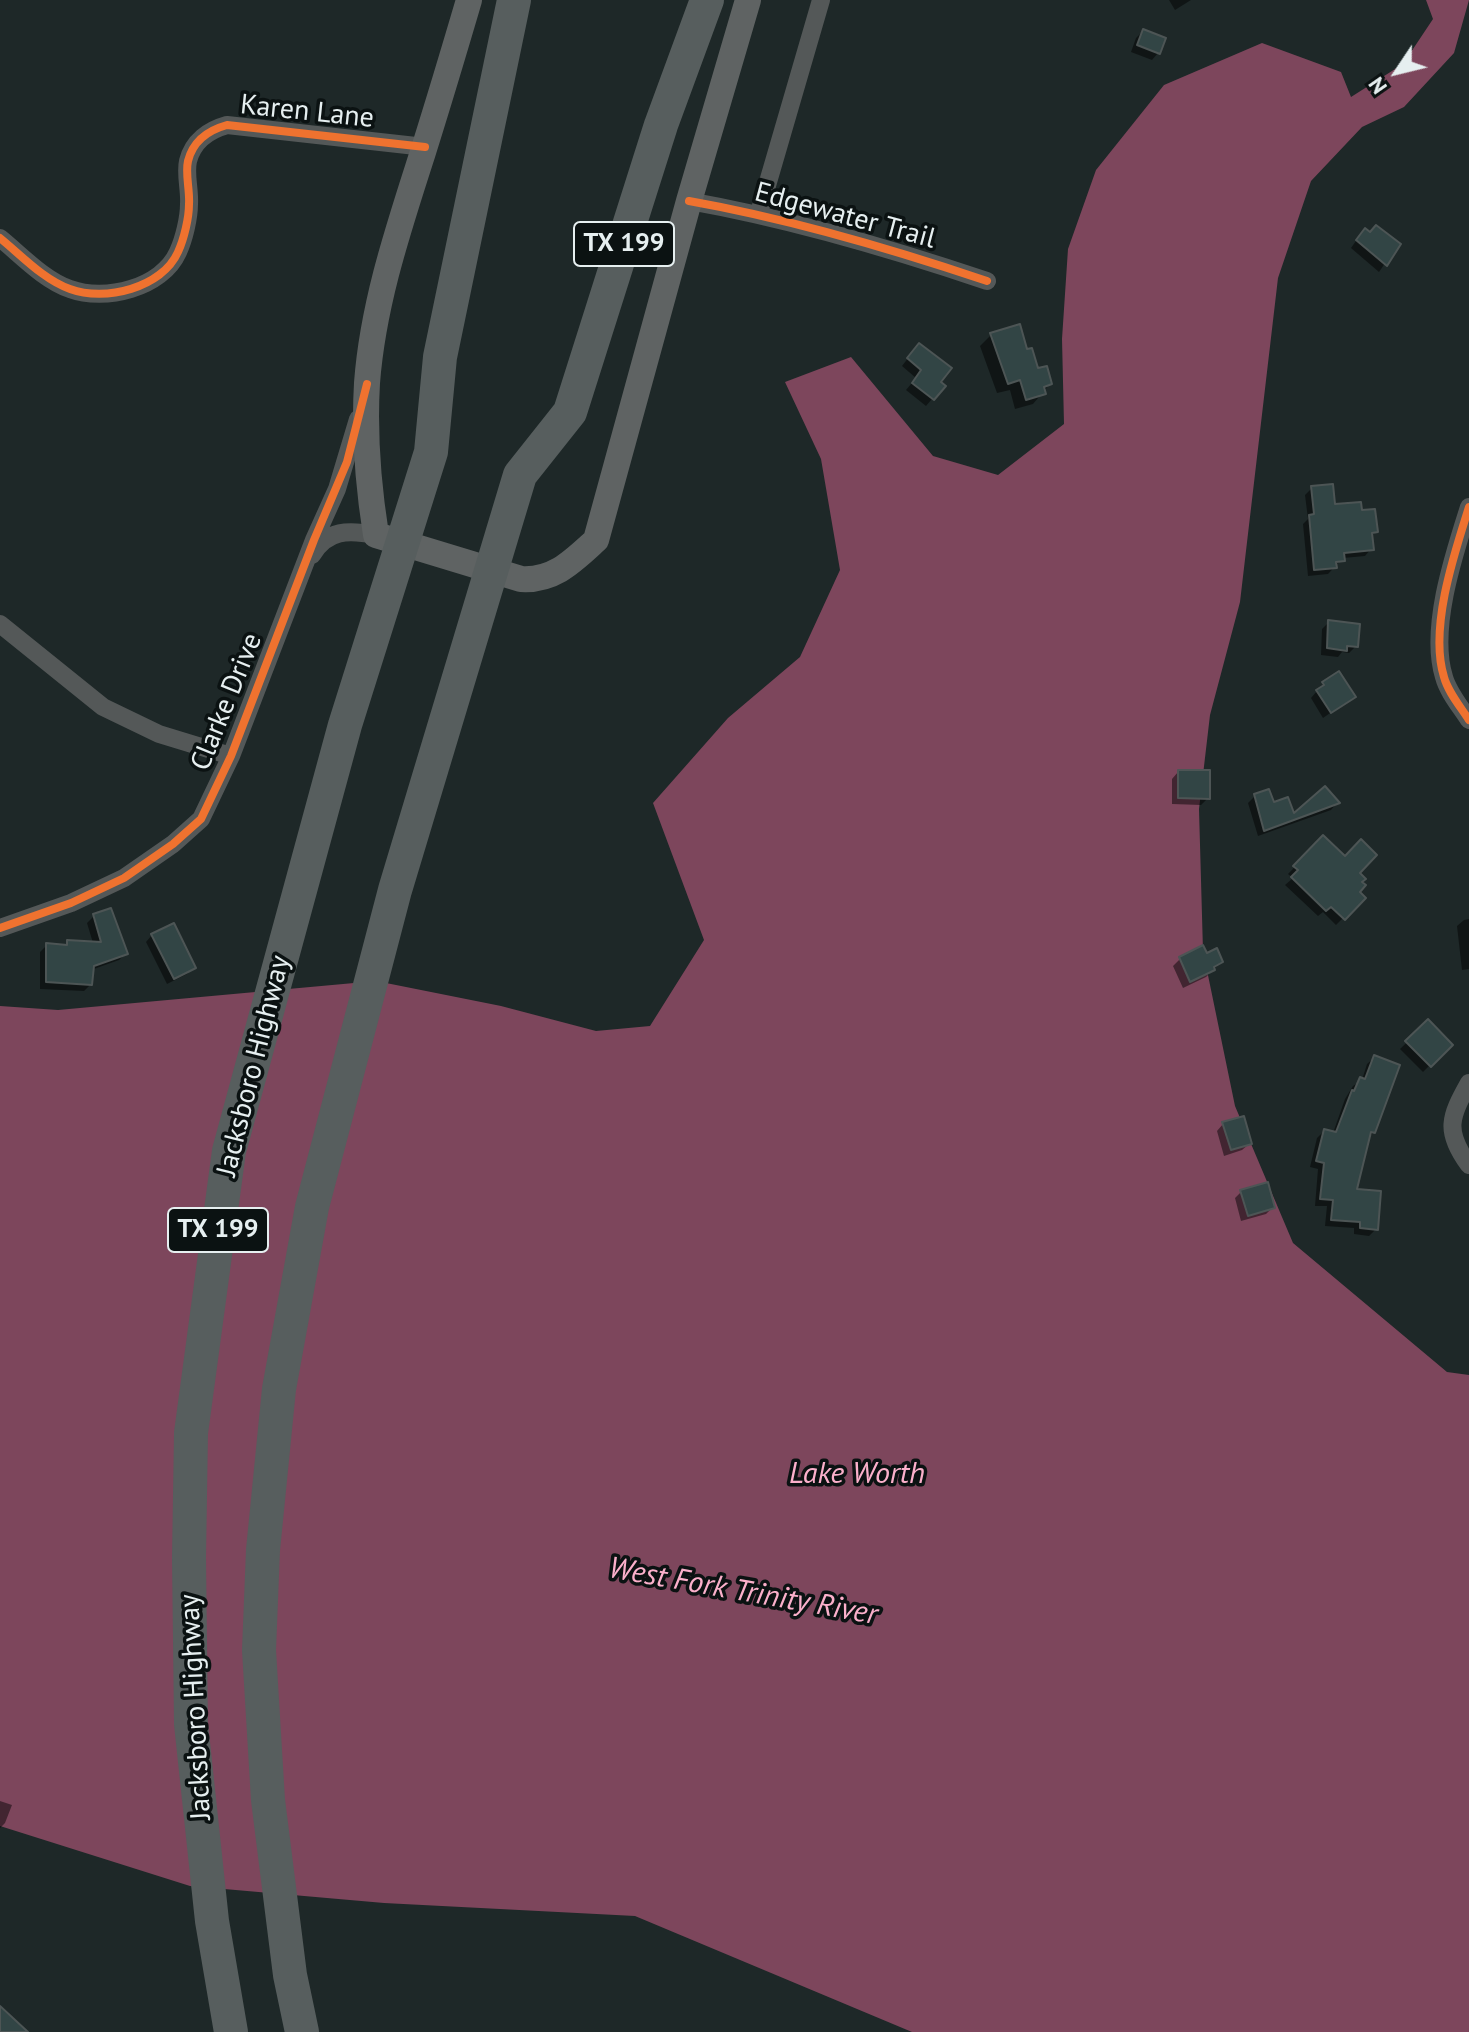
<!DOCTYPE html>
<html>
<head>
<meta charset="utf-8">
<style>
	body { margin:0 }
	#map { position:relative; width:1469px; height:2032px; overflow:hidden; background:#1e2828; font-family:"PT Sans",sans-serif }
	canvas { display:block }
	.north { position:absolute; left:1357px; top:32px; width:80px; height:80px; -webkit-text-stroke:6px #0b1212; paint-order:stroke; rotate:235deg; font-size:22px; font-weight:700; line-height:32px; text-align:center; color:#e6eff0 }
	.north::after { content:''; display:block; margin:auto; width:28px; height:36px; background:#e6eff0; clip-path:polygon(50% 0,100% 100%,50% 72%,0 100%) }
</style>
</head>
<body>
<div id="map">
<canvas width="1469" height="2032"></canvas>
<div class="north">N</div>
</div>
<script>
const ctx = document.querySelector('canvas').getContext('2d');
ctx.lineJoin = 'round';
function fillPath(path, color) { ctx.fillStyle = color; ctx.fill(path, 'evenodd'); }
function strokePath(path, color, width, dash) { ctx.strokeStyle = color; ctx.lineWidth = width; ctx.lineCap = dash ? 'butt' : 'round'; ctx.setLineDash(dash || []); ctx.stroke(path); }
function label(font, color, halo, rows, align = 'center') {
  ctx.font = font + ' "PT Sans",sans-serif'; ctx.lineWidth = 7; ctx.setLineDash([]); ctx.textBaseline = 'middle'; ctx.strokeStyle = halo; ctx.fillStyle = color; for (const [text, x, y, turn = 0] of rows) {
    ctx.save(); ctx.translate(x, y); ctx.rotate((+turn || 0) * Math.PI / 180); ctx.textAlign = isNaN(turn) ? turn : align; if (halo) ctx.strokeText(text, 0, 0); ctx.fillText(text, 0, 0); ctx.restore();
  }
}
const water = new Path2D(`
	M1426 0H1469L1454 53 1404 107 1362 127 1311 181 1278 278 1240 602 1210 715 1199 809 1203 951 1235 1106 1293 1243 1447 1372 1469 1375V2032H912L635 1916 384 1903 190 1886 0 1826V1006L58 1010 376 981 501 1006 596 1031 650 1026 704 940 653 803 728 718 800 657 840 570 821 459 785 382 851 357 933 456 998 475 1064 424 1062 339 1068 249 1096 170 1164 85 1262 43 1341 72 1351 97 1403 64 1433 19Z`);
const shadow = new Path2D(`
	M1169 0H1191L1175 10Z
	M1143 31 1158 53 1152 60 1131 52 1136 38Z
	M1369 234 1398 244 1379 272 1351 248 1358 238Z
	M991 335 1025 352 1037 371 1050 384 1033 404 1015 409 1010 390 997 393 980 346Z
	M912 353 943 386 926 406 906 390 916 378 902 366Z
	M1312 488 1334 507 1360 512 1376 532 1370 537 1371 549 1365 556 1343 558 1328 574 1308 576 1303 524 1308 519 1305 495Z
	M1329 622 1356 646 1349 653 1342 652 1338 657 1321 655 1322 629Z
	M1339 674 1353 697 1323 718 1311 698 1323 684Z
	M1178 772 1208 798 1201 805 1172 804V779Z
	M1255 796 1293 816 1337 803 1331 810 1258 836 1248 803Z
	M1323 838 1357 873V892L1363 898 1336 925 1323 912 1318 916 1285 885 1293 878 1288 874Z
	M94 916 126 953 119 960 91 970V984L84 991 40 989V952L47 945 63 946 68 942 93 943 87 923Z
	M1469 919V969L1462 970 1457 926 1464 920Z
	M152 935 194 967 187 974 167 984 146 942Z
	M1202 948 1206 956 1221 962 1206 977 1183 988 1173 966 1180 959Z
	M1428 1022 1450 1045 1423 1072 1400 1049Z
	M1374 1058V1132L1367 1139 1354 1191 1376 1229 1369 1236 1354 1234V1228L1325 1226 1327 1206H1315L1318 1169 1310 1167 1317 1138 1324 1131 1333 1133 1345 1099 1353 1086 1362 1080 1367 1064Z
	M1223 1124 1249 1144 1242 1150 1224 1156 1217 1131Z
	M1241 1192 1273 1207 1266 1214 1241 1221 1235 1198Z
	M0 1801 12 1805 5 1823 0 1828Z`);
const building = new Path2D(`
	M1143 29 1166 38 1160 54 1137 45Z
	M1376 225 1401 244 1387 266 1356 240 1365 228 1370 232Z
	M1020 324 1027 349 1032 348 1038 368 1047 366 1052 384 1044 387 1046 394 1026 400 1020 380 1008 384 990 333Z
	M919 343 952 368 941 382 946 386 934 400 912 383 921 370 907 358Z
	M1333 484 1335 504 1361 502 1362 510 1375 509 1378 532 1372 533 1374 550 1344 553 1345 561 1336 562 1337 568 1314 570 1309 515 1314 514 1311 486Z
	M1328 620 1360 624 1358 647 1347 646V651L1327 648Z
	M1339 671 1356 697 1331 713 1316 690 1324 685 1322 682Z
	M1178 770H1210V799L1178 798Z
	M1325 786 1340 803 1264 831 1254 794 1269 789 1274 802 1288 797 1294 813Z
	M1323 835 1345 856 1361 839 1377 855 1360 873 1366 879 1362 882 1366 885 1360 892 1366 898 1345 920 1331 907 1326 911 1291 877 1298 870 1293 866Z
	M111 908 128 954 94 966 92 985 46 982V943L67 945V940L101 942 93 914Z
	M174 923 196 968 174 979 151 934Z
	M1203 945 1207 953 1217 948 1223 962 1214 967 1215 970 1190 982 1179 957Z
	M1428 1019 1453 1045 1431 1067 1405 1041Z
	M1374 1055 1400 1065 1375 1133 1371 1132 1357 1189 1381 1191 1378 1230 1360 1228V1222L1331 1220 1333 1200 1320 1199 1324 1163 1316 1161 1324 1129 1336 1132 1352 1090 1354 1091 1360 1077 1365 1079Z
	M1244 1116 1252 1144 1231 1150 1222 1122Z
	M1268 1182 1275 1208 1248 1216 1240 1190Z
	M0 2006 28 2032H0Z`);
const street = new Path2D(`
	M689 201C791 219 889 248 987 281
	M759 213 821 0
	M0 238C21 255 44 280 70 289 105 302 162 288 178 252 184 239 189 218 189 204 190 190 185 174 188 161 193 141 209 130 227 125L425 147
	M1469 507C1454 554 1429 629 1444 677 1448 692 1460 706 1469 720
	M312 555C327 529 349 530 376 535
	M0 624 103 707 159 734 231 756
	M0 928 71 903 124 878 173 844 201 819 231 756 314 540 337 489 358 419
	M1469 1083C1450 1117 1444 1131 1469 1165`);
const secondary = new Path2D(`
	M469 0C454 51 439 101 423 152 399 227 373 303 367 383 364 434 368 484 376 535L521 579C554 581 573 561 596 540L689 201 748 0`);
const highway = new Path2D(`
	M231 2032 212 1921 191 1724 189 1558 191 1433 229 1151 345 725 431 452 440 357 514 0
	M302 2032 290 1975 268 1800 259 1650 263 1550 279 1389 312 1207 395 890 520 475 570 412 661 125 707 0`);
const cycleway = new Path2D(`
	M689 201C791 219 889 248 987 281
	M0 238C21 255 44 280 70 289 105 302 162 288 178 252 184 239 189 218 189 204 190 190 185 174 188 161 193 141 209 130 227 125L425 147
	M1469 507C1454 554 1429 629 1444 677 1448 692 1460 706 1469 720
	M0 928 71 903 124 878 173 844 201 819 231 756 314 540 347 462 367 384`);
const shields = [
	[624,244,100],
	[218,1230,100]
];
const shieldNames = [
	["TX 199",624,244],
	["TX 199",218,1230]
];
const streetNames = [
	["Karen Lane",307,112,6],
	["Edgewater Trail",845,216,15],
	["Clarke Drive",227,702,-68],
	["Jacksboro Highway",254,1066,-76],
	["Jacksboro Highway",196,1707,-93]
];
const waterNames = [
	["Lake Worth",857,1474],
	["West Fork Trinity River",743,1592,10]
];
fillPath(water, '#7d465c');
fillPath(shadow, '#0007');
fillPath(building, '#324545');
strokePath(building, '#4d5555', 2);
strokePath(street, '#545858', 18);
strokePath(secondary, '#5f6363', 26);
strokePath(highway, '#575e5e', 34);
strokePath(cycleway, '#ef722f', 8);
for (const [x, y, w] of shields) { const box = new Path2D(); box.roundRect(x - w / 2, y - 22, w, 44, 6); ctx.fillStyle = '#0b1212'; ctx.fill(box); strokePath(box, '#e6eff0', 2); }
label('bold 26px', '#e6eff0', null, shieldNames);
label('28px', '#e6eff0', '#0b1212', streetNames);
label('italic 30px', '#fbb0cb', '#0b1212', waterNames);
</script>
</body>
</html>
